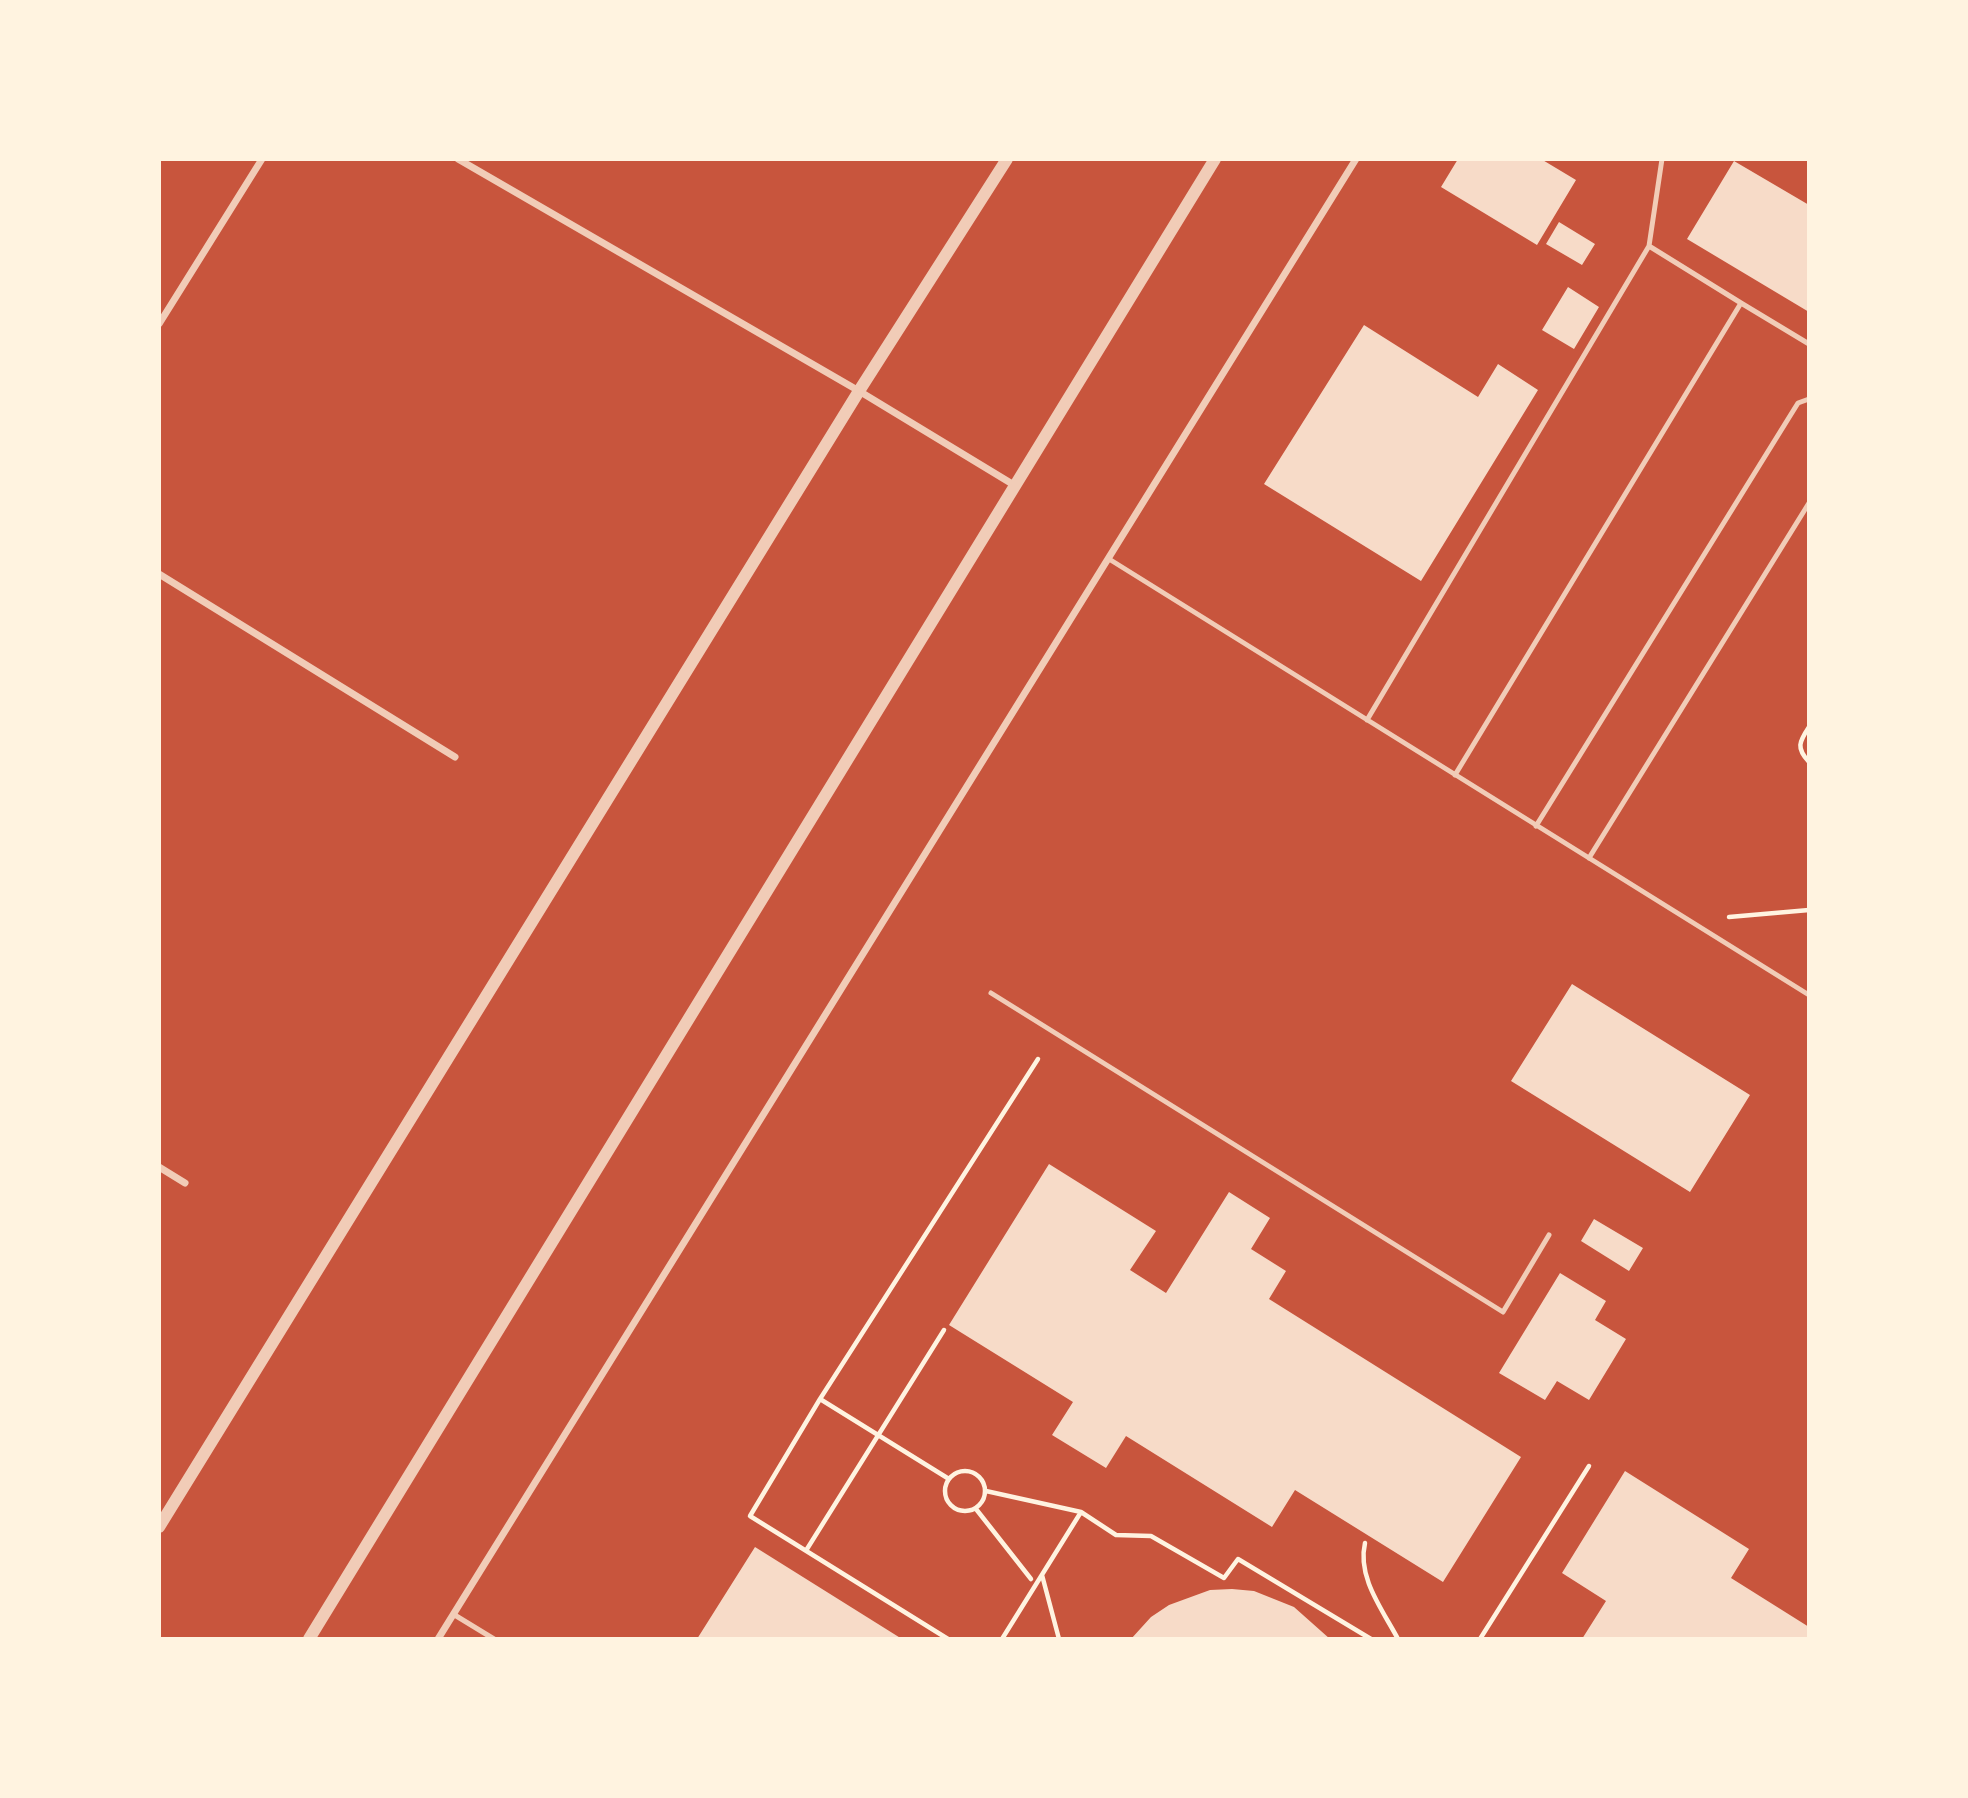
<!DOCTYPE html>
<html>
<head>
<meta charset="utf-8">
<style>
	body { margin:0 }
	#map { position:relative; width:1968px; height:1798px; overflow:hidden; background:#c8553d; font-family:Signika,sans-serif }
	canvas { display:block }
	.frame { position:absolute; inset:0; border:161px solid #fff3e0; pointer-events:none }
</style>
</head>
<body>
<div id="map">
<canvas width="1968" height="1798"></canvas>
<div class="frame"></div>
</div>
<script>
const ctx = document.querySelector('canvas').getContext('2d');
ctx.lineJoin = 'round';
function fillPath(path, color) { ctx.fillStyle = color; ctx.fill(path, 'evenodd'); }
function strokePath(path, color, width, dash) { ctx.strokeStyle = color; ctx.lineWidth = width; ctx.lineCap = dash ? 'butt' : 'round'; ctx.setLineDash(dash || []); ctx.stroke(path); }
const building = new Path2D(`
	M1458 159H1541L1576 180 1537 245 1441 187Z
	M1734 161 1809 205V312L1687 239Z
	M1559 222 1595 244 1582 265 1546 244Z
	M1568 287 1599 307 1574 349 1542 330Z
	M1364 325 1478 397 1498 364 1538 390 1421 581 1264 484Z
	M1572 984 1750 1095 1690 1192 1511 1081Z
	M1049 1164 1156 1231 1130 1270 1166 1293 1229 1192 1270 1218 1251 1249 1286 1271 1269 1299 1521 1457 1443 1582 1295 1490 1272 1527 1126 1436 1106 1468 1052 1435 1073 1402 949 1325Z
	M1594 1219 1643 1248 1629 1271 1581 1241Z
	M1560 1273 1606 1301 1595 1320 1626 1339 1589 1400 1557 1381 1545 1400 1499 1373Z
	M1625 1471 1749 1549 1731 1578 1809 1627V1639H1582L1606 1601 1562 1573Z
	M755 1547 902 1639H697Z
	M1232 1589 1254 1591 1294 1607 1330 1639H1131L1151 1617 1169 1605 1210 1590Z`);
const path = new Path2D(`
	M1809 727C1799 742 1796 748 1809 762
	M1729 917 1809 910
	M820 1399 949 1479
	M945 1491a20 20 0 1 1 40 0a20 20 0 1 1-40 0Z
	M986 1491 1081 1512 1116 1535 1151 1536 1224 1578 1238 1559 1371 1639
	M976 1509 1031 1579
	M1365 1543C1357 1577 1382 1609 1398 1639
	M807 1549 944 1330
	M1042 1575 1059 1639
	M948 1639 750 1516 820 1399 1038 1059
	M1002 1639 1081 1512
	M1480 1639 1589 1466`);
const service = new Path2D(`
	M1649 246 1662 159
	M1741 303 1809 344
	M1109 559 1809 995
	M1367 720 1649 246 1741 303 1455 775
	M1536 826 1798 403 1809 399
	M1589 858 1809 503
	M991 993 1503 1312 1549 1235
	M453 1614 494 1639`);
const minor = new Path2D(`
	M458 159 859 391 1014 485
	M159 324 262 159
	M159 574 455 757
	M159 1167 185 1183
	M438 1639 1356 159`);
const tertiary = new Path2D(`
	M159 1527 859 391 1007 159
	M309 1639C615 1148 911 651 1215 159`);
fillPath(building, '#f7dbc8');
strokePath(path, '#fff3e0', 4.5);
strokePath(service, '#f1ccb7', 5);
strokePath(minor, '#f1ccb7', 7);
strokePath(tertiary, '#f1ccb7', 12);
</script>
</body>
</html>
